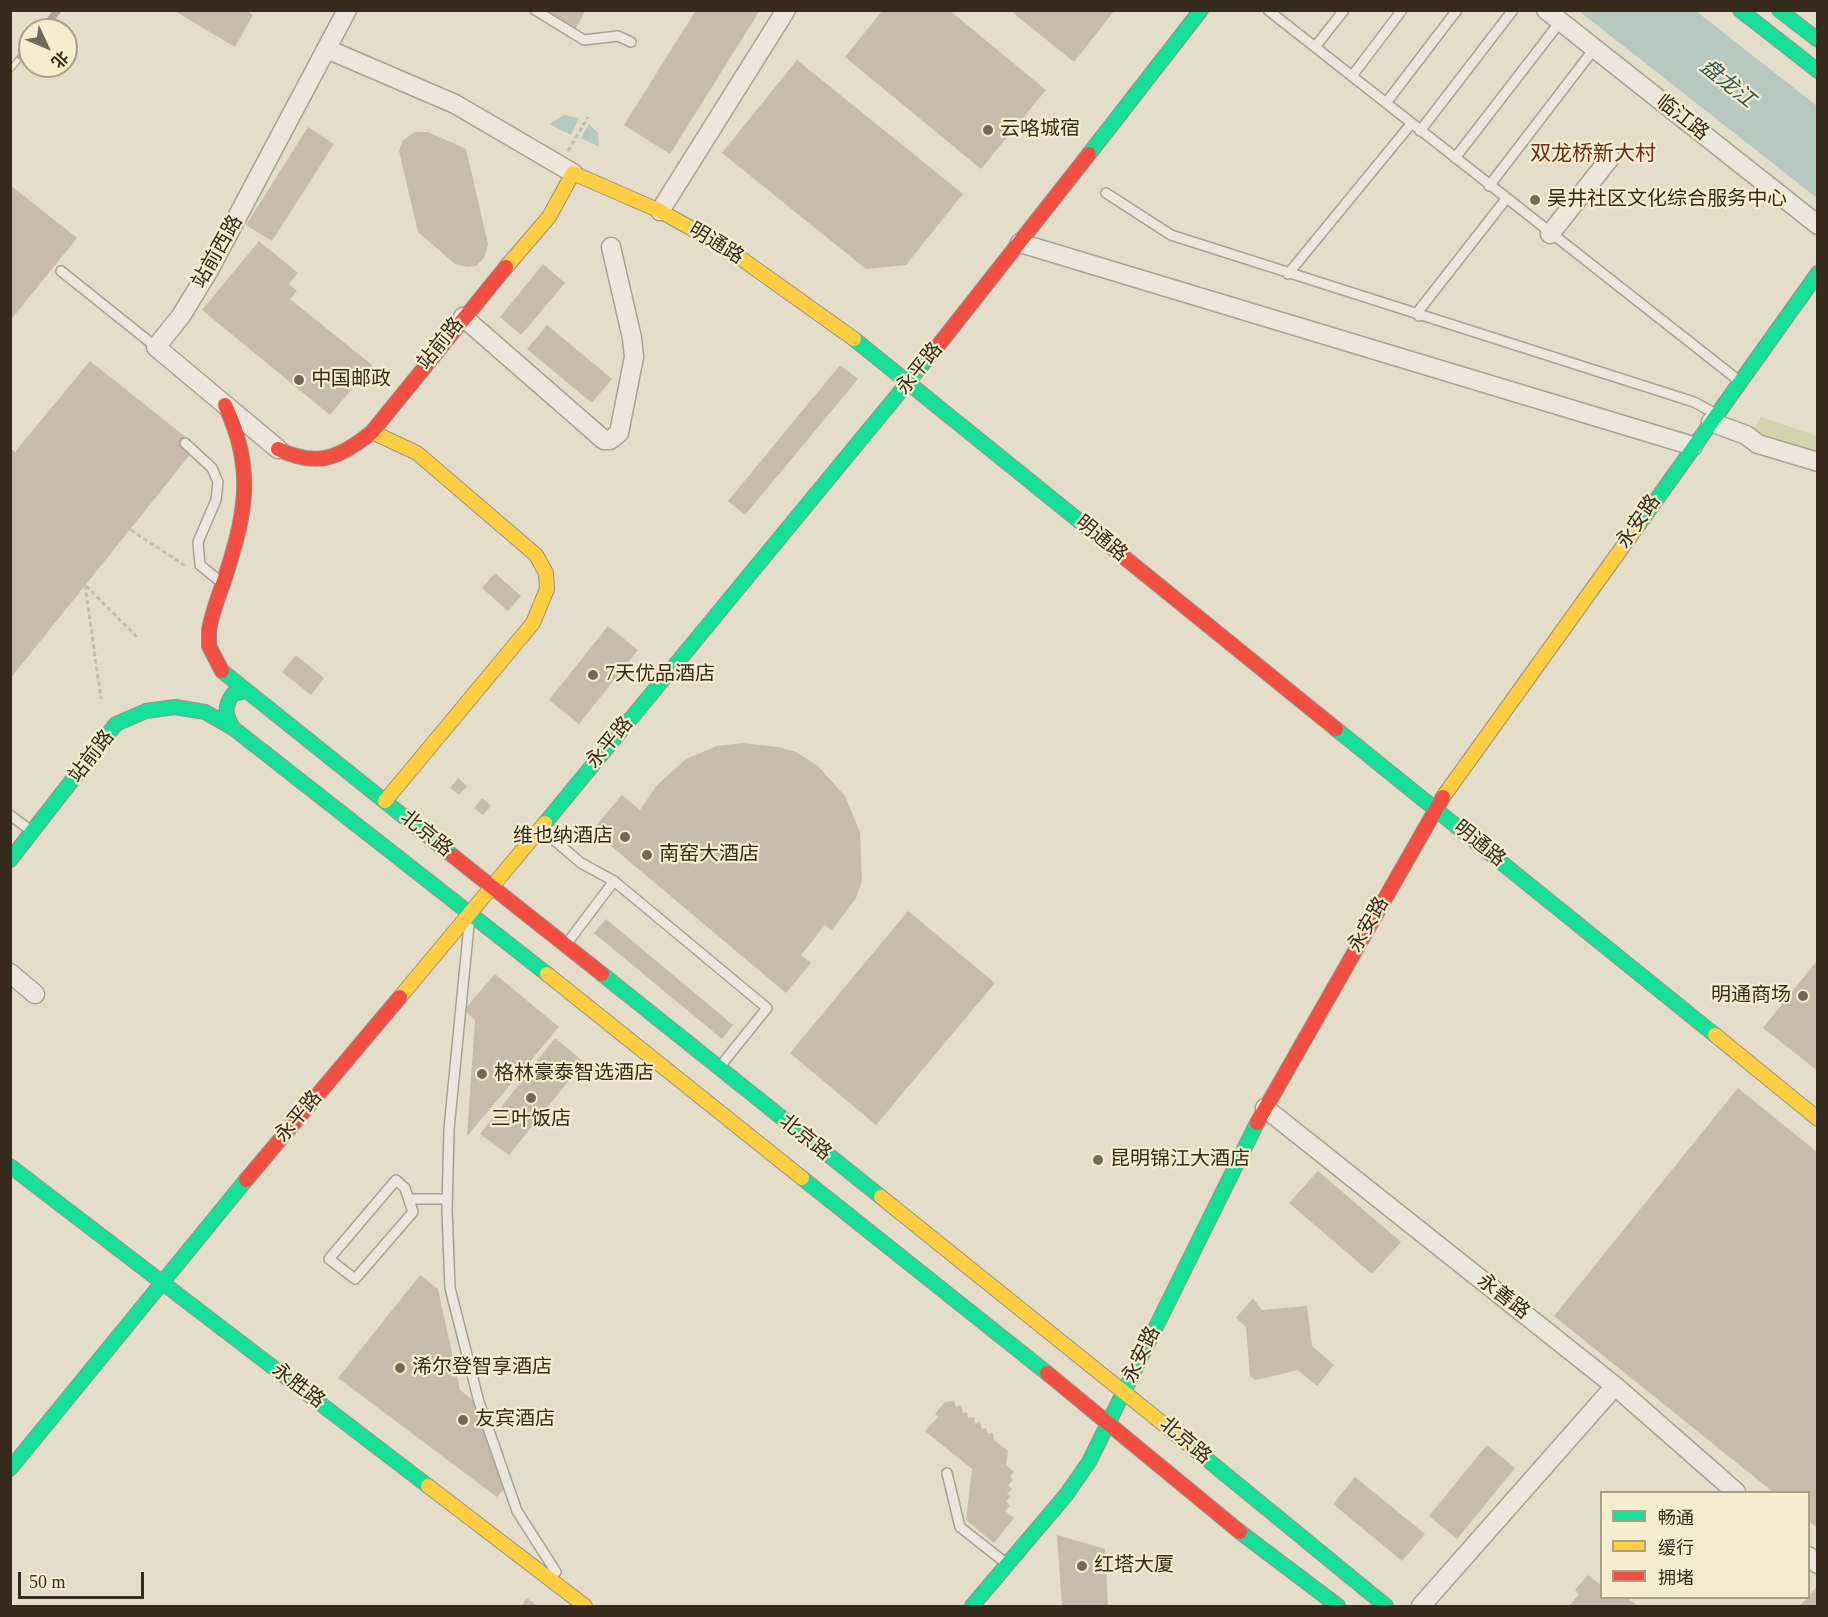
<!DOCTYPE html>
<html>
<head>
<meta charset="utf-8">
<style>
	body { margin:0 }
	#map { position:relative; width:1828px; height:1617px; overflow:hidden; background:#e4ddca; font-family:"Times New Roman","Noto Sans SC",serif }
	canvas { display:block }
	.frame { position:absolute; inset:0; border:12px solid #362a1c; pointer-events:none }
	.legend { position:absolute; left:1600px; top:1491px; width:210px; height:108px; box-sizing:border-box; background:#f6edce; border:2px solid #a99f87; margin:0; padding:8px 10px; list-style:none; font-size:18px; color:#362a1c }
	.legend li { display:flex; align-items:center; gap:12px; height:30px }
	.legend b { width:30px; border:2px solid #a99f87 }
	.north { position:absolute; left:18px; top:18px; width:60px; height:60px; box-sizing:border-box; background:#f6edce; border:2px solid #a99f87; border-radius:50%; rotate:134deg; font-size:16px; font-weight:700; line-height:24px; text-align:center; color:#362a1c }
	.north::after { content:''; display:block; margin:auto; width:21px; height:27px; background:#736959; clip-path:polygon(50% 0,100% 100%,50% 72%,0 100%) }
	.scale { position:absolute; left:18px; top:1572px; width:126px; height:27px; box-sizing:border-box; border:3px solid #362a1c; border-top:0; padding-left:8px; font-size:18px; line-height:21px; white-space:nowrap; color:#362a1c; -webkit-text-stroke:4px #f6edce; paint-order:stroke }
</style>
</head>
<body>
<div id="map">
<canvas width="1828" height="1617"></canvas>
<div class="frame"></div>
<ul class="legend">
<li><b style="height:8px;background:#16e098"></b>畅通</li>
<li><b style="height:8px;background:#ffcf43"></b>缓行</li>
<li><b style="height:8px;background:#f24e42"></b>拥堵</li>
</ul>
<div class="north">北</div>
<div class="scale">50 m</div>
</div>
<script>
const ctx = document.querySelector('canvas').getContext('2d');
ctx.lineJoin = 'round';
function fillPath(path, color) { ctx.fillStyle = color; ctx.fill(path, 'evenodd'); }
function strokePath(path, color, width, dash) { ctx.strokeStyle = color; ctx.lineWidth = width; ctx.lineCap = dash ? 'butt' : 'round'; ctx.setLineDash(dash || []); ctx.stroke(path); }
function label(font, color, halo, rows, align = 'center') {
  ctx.font = font + ' "Times New Roman","Noto Sans SC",serif'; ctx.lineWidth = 4.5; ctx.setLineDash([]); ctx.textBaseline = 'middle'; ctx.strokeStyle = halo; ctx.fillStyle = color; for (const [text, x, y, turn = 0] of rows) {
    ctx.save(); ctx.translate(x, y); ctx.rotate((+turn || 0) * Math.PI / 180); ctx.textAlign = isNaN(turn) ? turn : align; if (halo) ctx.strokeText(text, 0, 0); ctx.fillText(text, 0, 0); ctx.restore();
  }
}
const green = new Path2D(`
	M1761 417 1817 436V471L1745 446Z`);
const water = new Path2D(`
	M1579 11H1696L1817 106V198Z
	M564 115 579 118 571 135 549 124Z
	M589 124 598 133 599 147 581 138Z`);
const building = new Path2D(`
	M173 10H246L253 15 235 47Z
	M539 10H586L574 31Z
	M696 10H760L670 154 624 125Z
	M883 10H949L1046 90 981 169 845 57Z
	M1015 10H1115L1074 62 1013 13Z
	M797 60 963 194 906 265 866 269 722 153Z
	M308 127 334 144 272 241 246 225Z
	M415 132H428L466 149 488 244 484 258 476 266 467 267 455 264 418 232 399 151 403 140Z
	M10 185 77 238 10 321Z
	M259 241 298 273 289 284 297 291 290 299 372 365 330 415 202 310Z
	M543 264 565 283 521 335 500 317Z
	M547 325 612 379 592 403 527 349Z
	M90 361 197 446 10 679V448L15 452Z
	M840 365 858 379 745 515 728 501Z
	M495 573 521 596 508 611 482 588Z
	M608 626 638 650 579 724 549 700Z
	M296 655 324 678 311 695 282 672Z
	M742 743 778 747 796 752 818 766 845 796 860 832 862 881 856 898 832 930 825 925 801 955 811 963 786 993 592 830 622 795 640 810 657 785 686 759 717 746Z
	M458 778 467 786 459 795 450 788Z
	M482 798 491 806 483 815 474 808Z
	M908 911 995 983 876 1125 790 1053Z
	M606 919 733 1025 722 1039 594 933Z
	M1816 962 1818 964V1071L1763 1028Z
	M495 974 559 1027 467 1136 475 1020 464 1010Z
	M555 1038 584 1062 509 1155 480 1134Z
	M1738 1088 1818 1153V1528L1808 1521V1492H1773L1554 1316Z
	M1318 1171 1401 1242 1372 1274 1289 1203Z
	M420 1275 438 1289 460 1390 473 1400 505 1488 497 1497 338 1378Z
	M1253 1298 1262 1310 1307 1306 1312 1346 1334 1365 1317 1386 1298 1370 1256 1380 1250 1376 1246 1327 1236 1318Z
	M954 1401 956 1407 961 1405 963 1413 967 1412 968 1418 974 1417 975 1423 980 1422 982 1429 986 1428 988 1434 993 1433 994 1440 1008 1451 1006 1465 1014 1472 1010 1476 1013 1480 1008 1485 1012 1489 1007 1494 1011 1497 1006 1501 1010 1506 1005 1511 1014 1518 994 1543 966 1520 972 1469 925 1431 938 1417 935 1414 945 1402Z
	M1487 1445 1515 1468 1457 1539 1429 1516Z
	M1355 1477 1425 1534 1402 1561 1333 1504Z
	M1057 1535 1105 1549 1108 1606H1062Z
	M1588 1575 1602 1586V1598H1627L1638 1606H1569L1579 1594 1575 1590Z
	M1818 1584V1606H1799L1808 1598Z
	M527 1598 538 1606H521Z`);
const path = new Path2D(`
	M568 151 588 117
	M131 530 187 567
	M85 585 101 699
	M86 586 138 638`);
const lane = new Path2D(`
	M535 10 584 40 618 36 631 42
	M1268 10 1738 380
	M1315 47 1344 10
	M1352 76 1402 10
	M1386 103 1457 10
	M1420 131 1513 10
	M1455 158 1560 22
	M1489 186 1594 49
	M1106 193 1171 235 1694 402 1716 414
	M61 271 156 347
	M1288 274 1411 124
	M1419 316 1420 309 1506 199
	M185 443 212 468 218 482 216 500 198 542 200 565 221 582
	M10 815 30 830
	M541 829 581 863 614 881
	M469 925 449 1129 447 1210 450 1288 479 1402 517 1511 556 1572
	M568 942 614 881 767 1008 722 1064
	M396 1180 405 1188 413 1212 355 1279 329 1259Z
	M411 1199H447
	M947 1473 960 1527 1007 1564`);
const street = new Path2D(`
	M1546 10 1818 225
	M327 49 455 104 573 173
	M660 211 786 10
	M1550 234 1610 158
	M1020 243 1693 446
	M463 317 604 440H610L619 433 634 357 632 338 611 247
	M1711 422 1746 435 1758 444 1818 462
	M278 449 156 347 181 316 209 270 347 10
	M10 973 35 994
	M1265 1108 1615 1386 1736 1492
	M1808 1556 1818 1564
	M1421 1606 1615 1386`);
const fast = new Path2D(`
	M1740 10 1818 71
	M1779 10 1818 40
	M1089 154 1201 10
	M854 339 1109 545
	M1639 524 1818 273
	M222 671 453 856
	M246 691 233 694C224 706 225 715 233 728L547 974
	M1336 729 1715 1035
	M545 823 937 347
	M10 860 116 724 146 711 175 707 205 712 233 728
	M602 974 881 1197
	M10 1166 428 1486
	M802 1178 1047 1373
	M1187 1443 1386 1606
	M10 1469 246 1180
	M1240 1532 1338 1606
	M972 1606 1066 1495 1089 1462 1257 1123`);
const slow = new Path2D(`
	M506 267 549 217 573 173 660 211 725 247 854 339
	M372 432 417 453 536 555 546 573 547 589 533 623 385 801
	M1443 797 1639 524
	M547 974 802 1178
	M400 997 545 823
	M1715 1035 1818 1119
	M881 1197 1187 1443
	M428 1486 585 1606`);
const jam = new Path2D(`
	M937 347 1089 154
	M278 449C317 468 340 458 372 432L506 267
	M1109 545 1336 729
	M222 671 209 646V630C212 613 218 597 224 581 245 516 256 470 225 405
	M453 856 602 974
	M1257 1123 1443 797
	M246 1180 400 997
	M1047 1373 1240 1532`);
const rail = new Path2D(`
	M42 30 58 10
	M10 70 30 45`);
const markers = [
	[988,130,6,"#736959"],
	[1535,200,6,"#736959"],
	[299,380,6,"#736959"],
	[593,675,6,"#736959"],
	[625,837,6,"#736959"],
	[647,855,6,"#736959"],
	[1803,996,6,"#736959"],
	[482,1074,6,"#736959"],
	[531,1098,6,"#736959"],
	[1098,1160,6,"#736959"],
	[400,1368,6,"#736959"],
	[463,1420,6,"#736959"],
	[1082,1566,6,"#736959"]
];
const streetNames = [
	["临江路",1682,118,38],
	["明通路",716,244,31],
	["站前西路",218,252,-60],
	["站前路",441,344,-51],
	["永平路",920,369,-51],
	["永安路",1639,522,-55],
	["明通路",1101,539,39],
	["永平路",610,743,-50],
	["站前路",92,757,-52],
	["北京路",426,834,39],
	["明通路",1479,844,39],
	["永安路",1369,925,-60],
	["永平路",299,1117,-50],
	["北京路",805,1138,39],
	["永善路",1503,1297,38],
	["永安路",1142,1355,-64],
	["永胜路",298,1386,37],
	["北京路",1185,1441,40]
];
const poiNames = [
	["云咯城宿",1000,130],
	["吴井社区文化综合服务中心",1547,200],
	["中国邮政",311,380],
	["7天优品酒店",605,675],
	["维也纳酒店",613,837,"right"],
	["南窑大酒店",659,855],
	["明通商场",1791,996,"right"],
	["格林豪泰智选酒店",494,1074],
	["三叶饭店",531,1120,"center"],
	["昆明锦江大酒店",1110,1160],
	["浠尔登智享酒店",412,1368],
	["友宾酒店",475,1420],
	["红塔大厦",1094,1566]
];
const waterNames = [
	["盘龙江",1727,84,39]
];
const neighbourhoodNames = [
	["双龙桥新大村",1593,154]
];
fillPath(green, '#d1d4ac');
fillPath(water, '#b6c9be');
fillPath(building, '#c7bbab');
strokePath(lane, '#a8a294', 12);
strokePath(street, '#a8a294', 21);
strokePath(fast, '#989183', 16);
strokePath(slow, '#989183', 16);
strokePath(jam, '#989183', 16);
strokePath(path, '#c3beb3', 3, [4.5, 3]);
strokePath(lane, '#ebe7dc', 9);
strokePath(street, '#ebe7dc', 18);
strokePath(fast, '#16e098', 14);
strokePath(slow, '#ffcf43', 14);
strokePath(jam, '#f24e42', 14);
strokePath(rail, '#aaa69c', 7);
strokePath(rail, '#f6edce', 4.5, [14]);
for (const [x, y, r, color] of markers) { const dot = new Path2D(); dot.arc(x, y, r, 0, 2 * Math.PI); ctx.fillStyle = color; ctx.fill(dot); strokePath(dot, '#f6edce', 2); }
label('20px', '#362a1c', '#f6edce', streetNames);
label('20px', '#362a1c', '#f6edce', poiNames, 'left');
label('italic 21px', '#2b5757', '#f6edce', waterNames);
label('21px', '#642e1a', '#f6edce', neighbourhoodNames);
</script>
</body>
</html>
